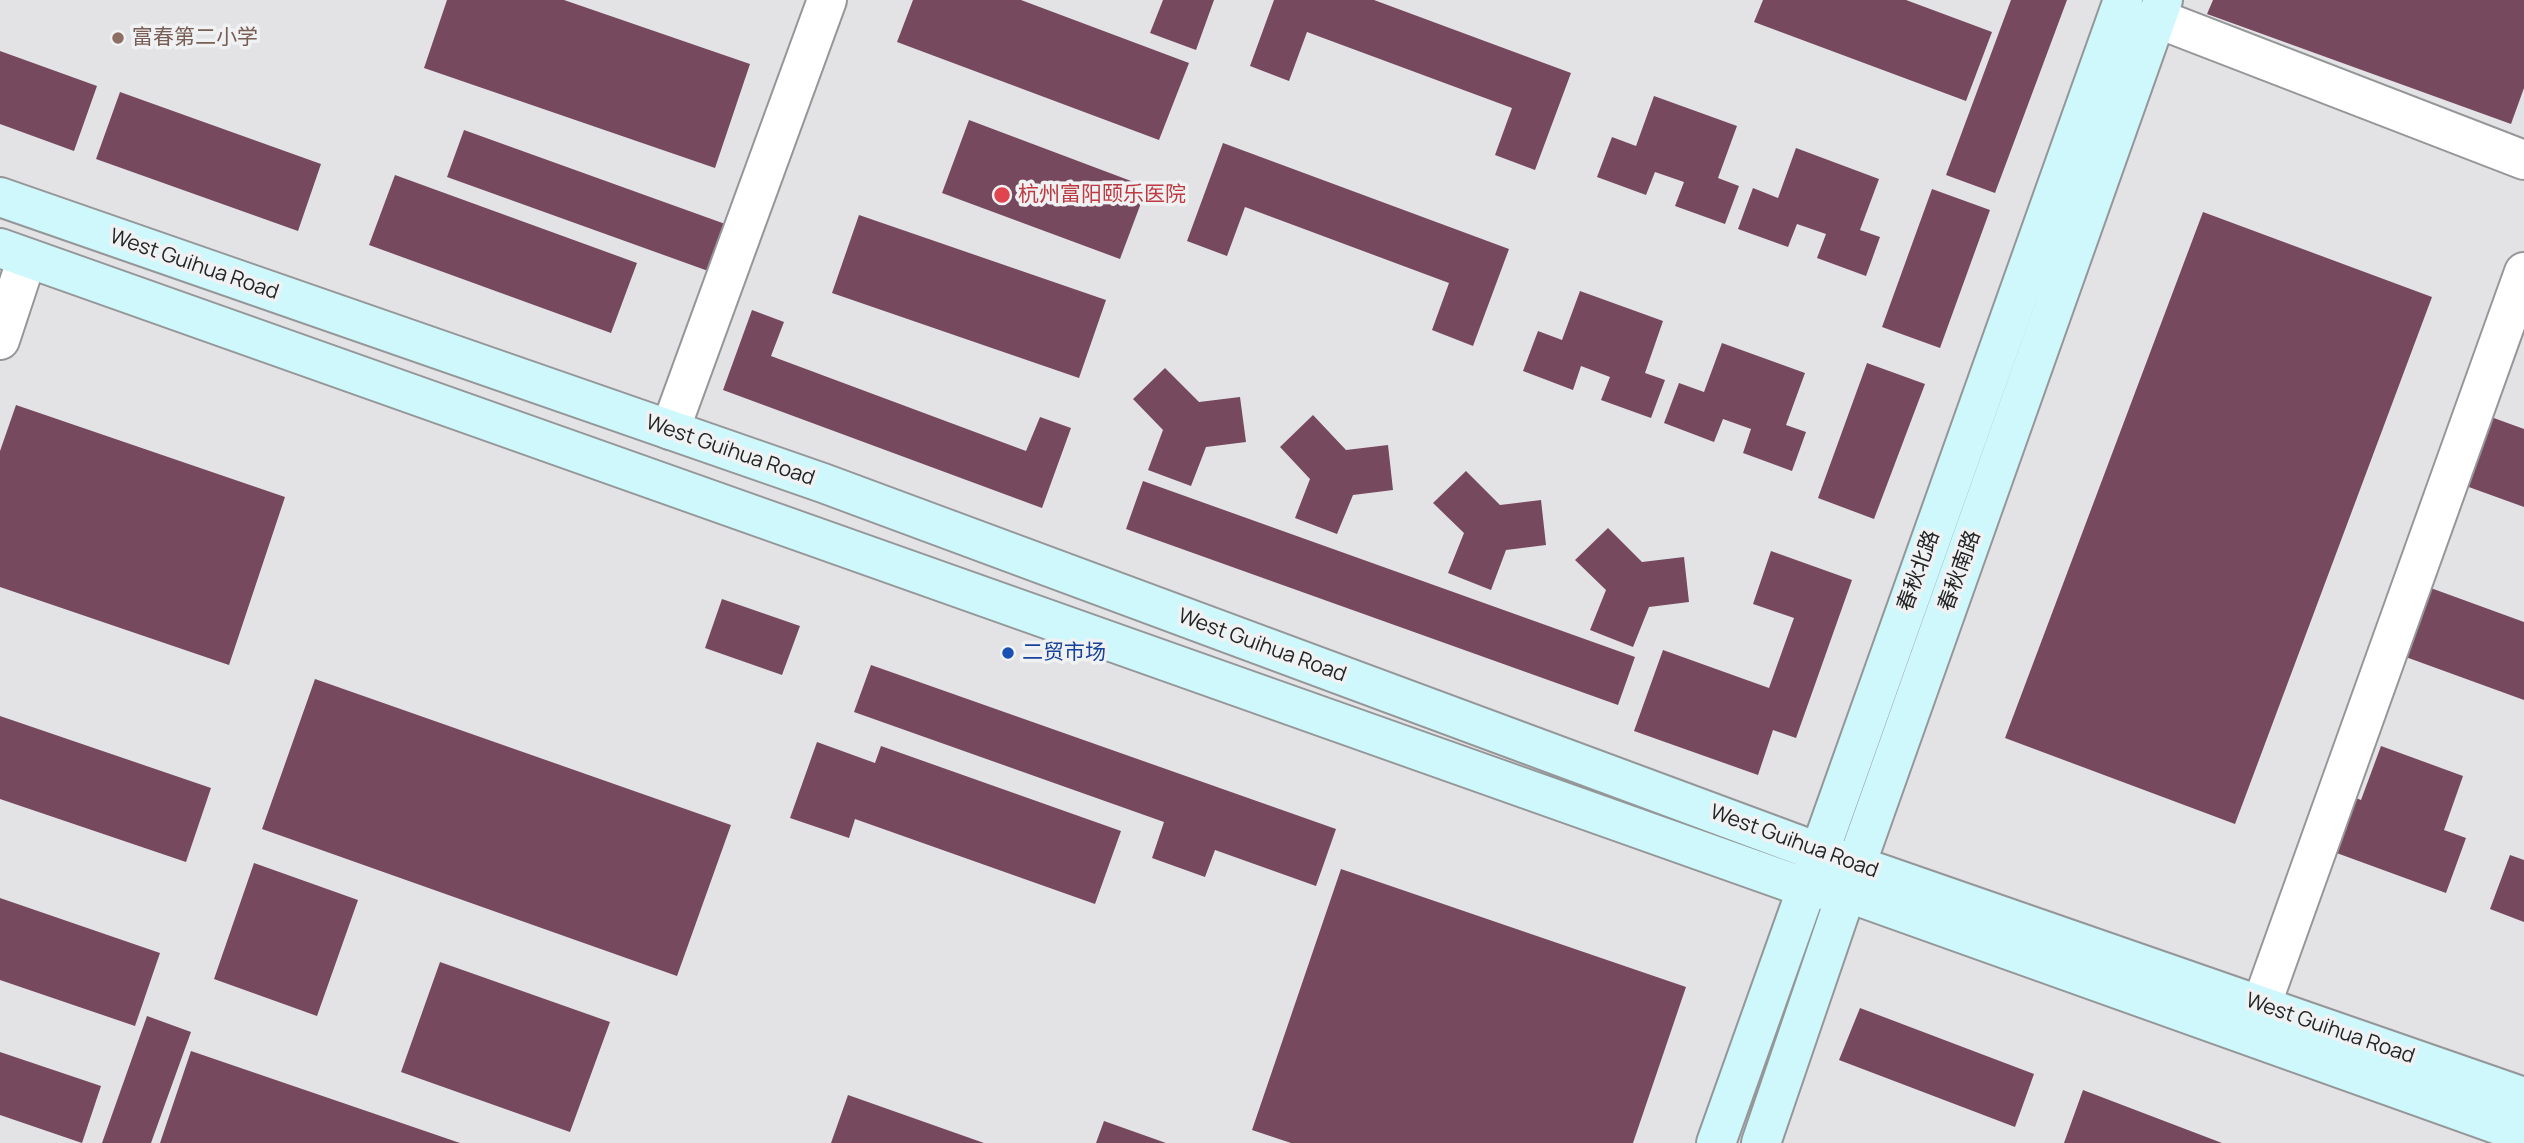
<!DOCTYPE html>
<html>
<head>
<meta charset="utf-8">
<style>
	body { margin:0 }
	canvas { display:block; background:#e3e3e5 }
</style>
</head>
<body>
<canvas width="2524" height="1143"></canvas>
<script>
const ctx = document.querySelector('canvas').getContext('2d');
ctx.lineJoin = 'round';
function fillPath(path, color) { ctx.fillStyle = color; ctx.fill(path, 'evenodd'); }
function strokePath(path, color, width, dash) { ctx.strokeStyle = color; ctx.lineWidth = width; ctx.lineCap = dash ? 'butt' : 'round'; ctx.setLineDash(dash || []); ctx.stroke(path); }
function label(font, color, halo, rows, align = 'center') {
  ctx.font = font + ' Manrope,"Noto Sans SC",sans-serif'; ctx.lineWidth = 7; ctx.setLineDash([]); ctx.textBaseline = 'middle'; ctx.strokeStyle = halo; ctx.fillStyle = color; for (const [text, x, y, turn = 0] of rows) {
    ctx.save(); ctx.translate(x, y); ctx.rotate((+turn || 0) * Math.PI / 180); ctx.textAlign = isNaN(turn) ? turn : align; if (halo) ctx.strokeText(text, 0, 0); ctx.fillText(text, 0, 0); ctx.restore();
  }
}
const building = new Path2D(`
	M447 0H564L750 64 715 168 424 68Z
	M913 0H1021L1189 63 1159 140 897 42Z
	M1163 0H1214L1196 50 1150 33Z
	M1274 0H1374L1571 73 1535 170 1495 155 1512 108 1307 32 1289 81 1250 66Z
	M1763 0H1906L1992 32 1966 101 1754 22Z
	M2011 0H2067L1995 193 1946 175Z
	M2213 0H2524V88L2511 124 2207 14Z
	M0 51 97 86 74 151 0 124Z
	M120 92 321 164 298 231 96 159Z
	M1654 96 1737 126 1718 178 1739 186 1725 224 1675 206 1684 182 1655 172 1646 195 1597 177 1612 137 1636 146Z
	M969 120 1147 187 1120 259 942 193Z
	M464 130 728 225 711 272 447 177Z
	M1223 143 1509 249 1473 346 1432 330 1449 283 1245 207 1227 256 1187 241Z
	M1796 148 1879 179 1860 230 1880 237 1866 276 1817 258 1826 234 1797 224 1788 247 1738 229 1753 188 1778 198Z
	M395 175 637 263 611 333 369 245Z
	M1932 189 1990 210 1940 348 1882 327Z
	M2203 212 2432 297 2235 824 2005 738Z
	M859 215 1106 300 1079 378 832 293Z
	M1580 291 1663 321 1645 373 1665 380 1651 418 1601 400 1610 377 1581 366 1573 390 1523 371 1538 331 1562 340Z
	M752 310 784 322 771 356 1026 451 1040 417 1071 428 1042 508 723 390Z
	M1722 343 1805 373 1786 425 1806 432 1792 471 1743 453 1751 429 1723 419 1714 442 1664 423 1679 383 1704 392Z
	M1867 363 1925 384 1874 519 1818 498Z
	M1165 368 1199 402 1240 397 1246 442 1206 447 1191 486 1148 470 1163 430 1133 399Z
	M16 405 285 497 229 665 0 587V451Z
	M1313 415 1346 450 1388 445 1393 490 1353 495 1337 534 1295 518 1310 479 1280 447Z
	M2491 417 2524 429V507L2466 486Z
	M1466 471 1500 505 1541 500 1546 545 1506 550 1491 590 1448 573 1464 533 1433 503Z
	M1143 481 1635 657 1618 705 1126 529Z
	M1608 528 1642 562 1684 557 1689 602 1649 607 1633 647 1590 630 1606 590 1575 560Z
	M1771 551 1852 580 1796 738 1773 730 1758 775 1634 731 1663 650 1769 688 1794 618 1753 604Z
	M2428 587 2524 622V700L2403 656Z
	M722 599 800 626 782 675 705 648Z
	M871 665 1336 829 1316 886 1215 850 1205 877 1152 858 1164 822 854 712Z
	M315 679 731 825 677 976 262 829Z
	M0 716 211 788 186 862 0 799Z
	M817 742 875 763 881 746 1121 831 1095 904 855 819 849 838 790 818Z
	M2381 746 2463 776 2444 830 2466 838 2446 893 2323 848 2343 793 2361 800Z
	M2510 855 2524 860V922L2490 909Z
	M254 863 358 900 317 1016 214 979Z
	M1341 869 1686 987 1633 1143H1291L1252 1130Z
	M0 898 160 953 135 1026 0 980Z
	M440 962 610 1022 570 1132 401 1072Z
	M1860 1008 2034 1074 2015 1127 1839 1060Z
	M147 1016 191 1032 151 1143H102Z
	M191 1051 460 1143H160Z
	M0 1052 101 1086 82 1143 0 1115Z
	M2083 1090 2222 1143H2064Z
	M848 1095 984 1143H831Z
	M1104 1121 1166 1143H1096Z`);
const street = new Path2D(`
	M2156 18 2524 160
	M0 340 27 258
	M670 430 827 0
	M2261 1006 2524 272`);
const secondary = new Path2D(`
	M0 197 823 483 1818 852 2524 1097
	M0 248 1806 888 1846 892 2524 1134
	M1716 1143 2123 0
	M1761 1143 1856 865 2163 0`);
const markers = [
	[118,38,7,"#8d6e63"],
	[1002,195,9,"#e0444e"],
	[1008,653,7,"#1a4fb4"]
];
const educationNames = [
	["富春第二小学",132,38]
];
const healthNames = [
	["杭州富阳颐乐医院",1018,195]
];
const streetNames = [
	["West Guihua Road",194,265,19],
	["West Guihua Road",730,451,19],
	["春秋北路",1919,571,-70],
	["春秋南路",1960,571,-70],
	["West Guihua Road",1262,646,20],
	["West Guihua Road",1794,842,20],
	["West Guihua Road",2330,1029,19]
];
const transitNames = [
	["二贸市场",1022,653]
];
fillPath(building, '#77495f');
strokePath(street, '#959698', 42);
strokePath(secondary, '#959698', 42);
strokePath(street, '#fff', 38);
strokePath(secondary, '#cef8fc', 38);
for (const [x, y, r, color] of markers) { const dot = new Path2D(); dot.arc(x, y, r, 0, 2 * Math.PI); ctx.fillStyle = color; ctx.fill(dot); strokePath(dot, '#f0f1f2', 2.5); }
label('21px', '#785e54', '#f0f1f2', educationNames, 'left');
label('21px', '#be3a42', '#f0f1f2', healthNames, 'left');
label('21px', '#242525', '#f0f1f2', streetNames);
label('21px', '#164399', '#f0f1f2', transitNames, 'left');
</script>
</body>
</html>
